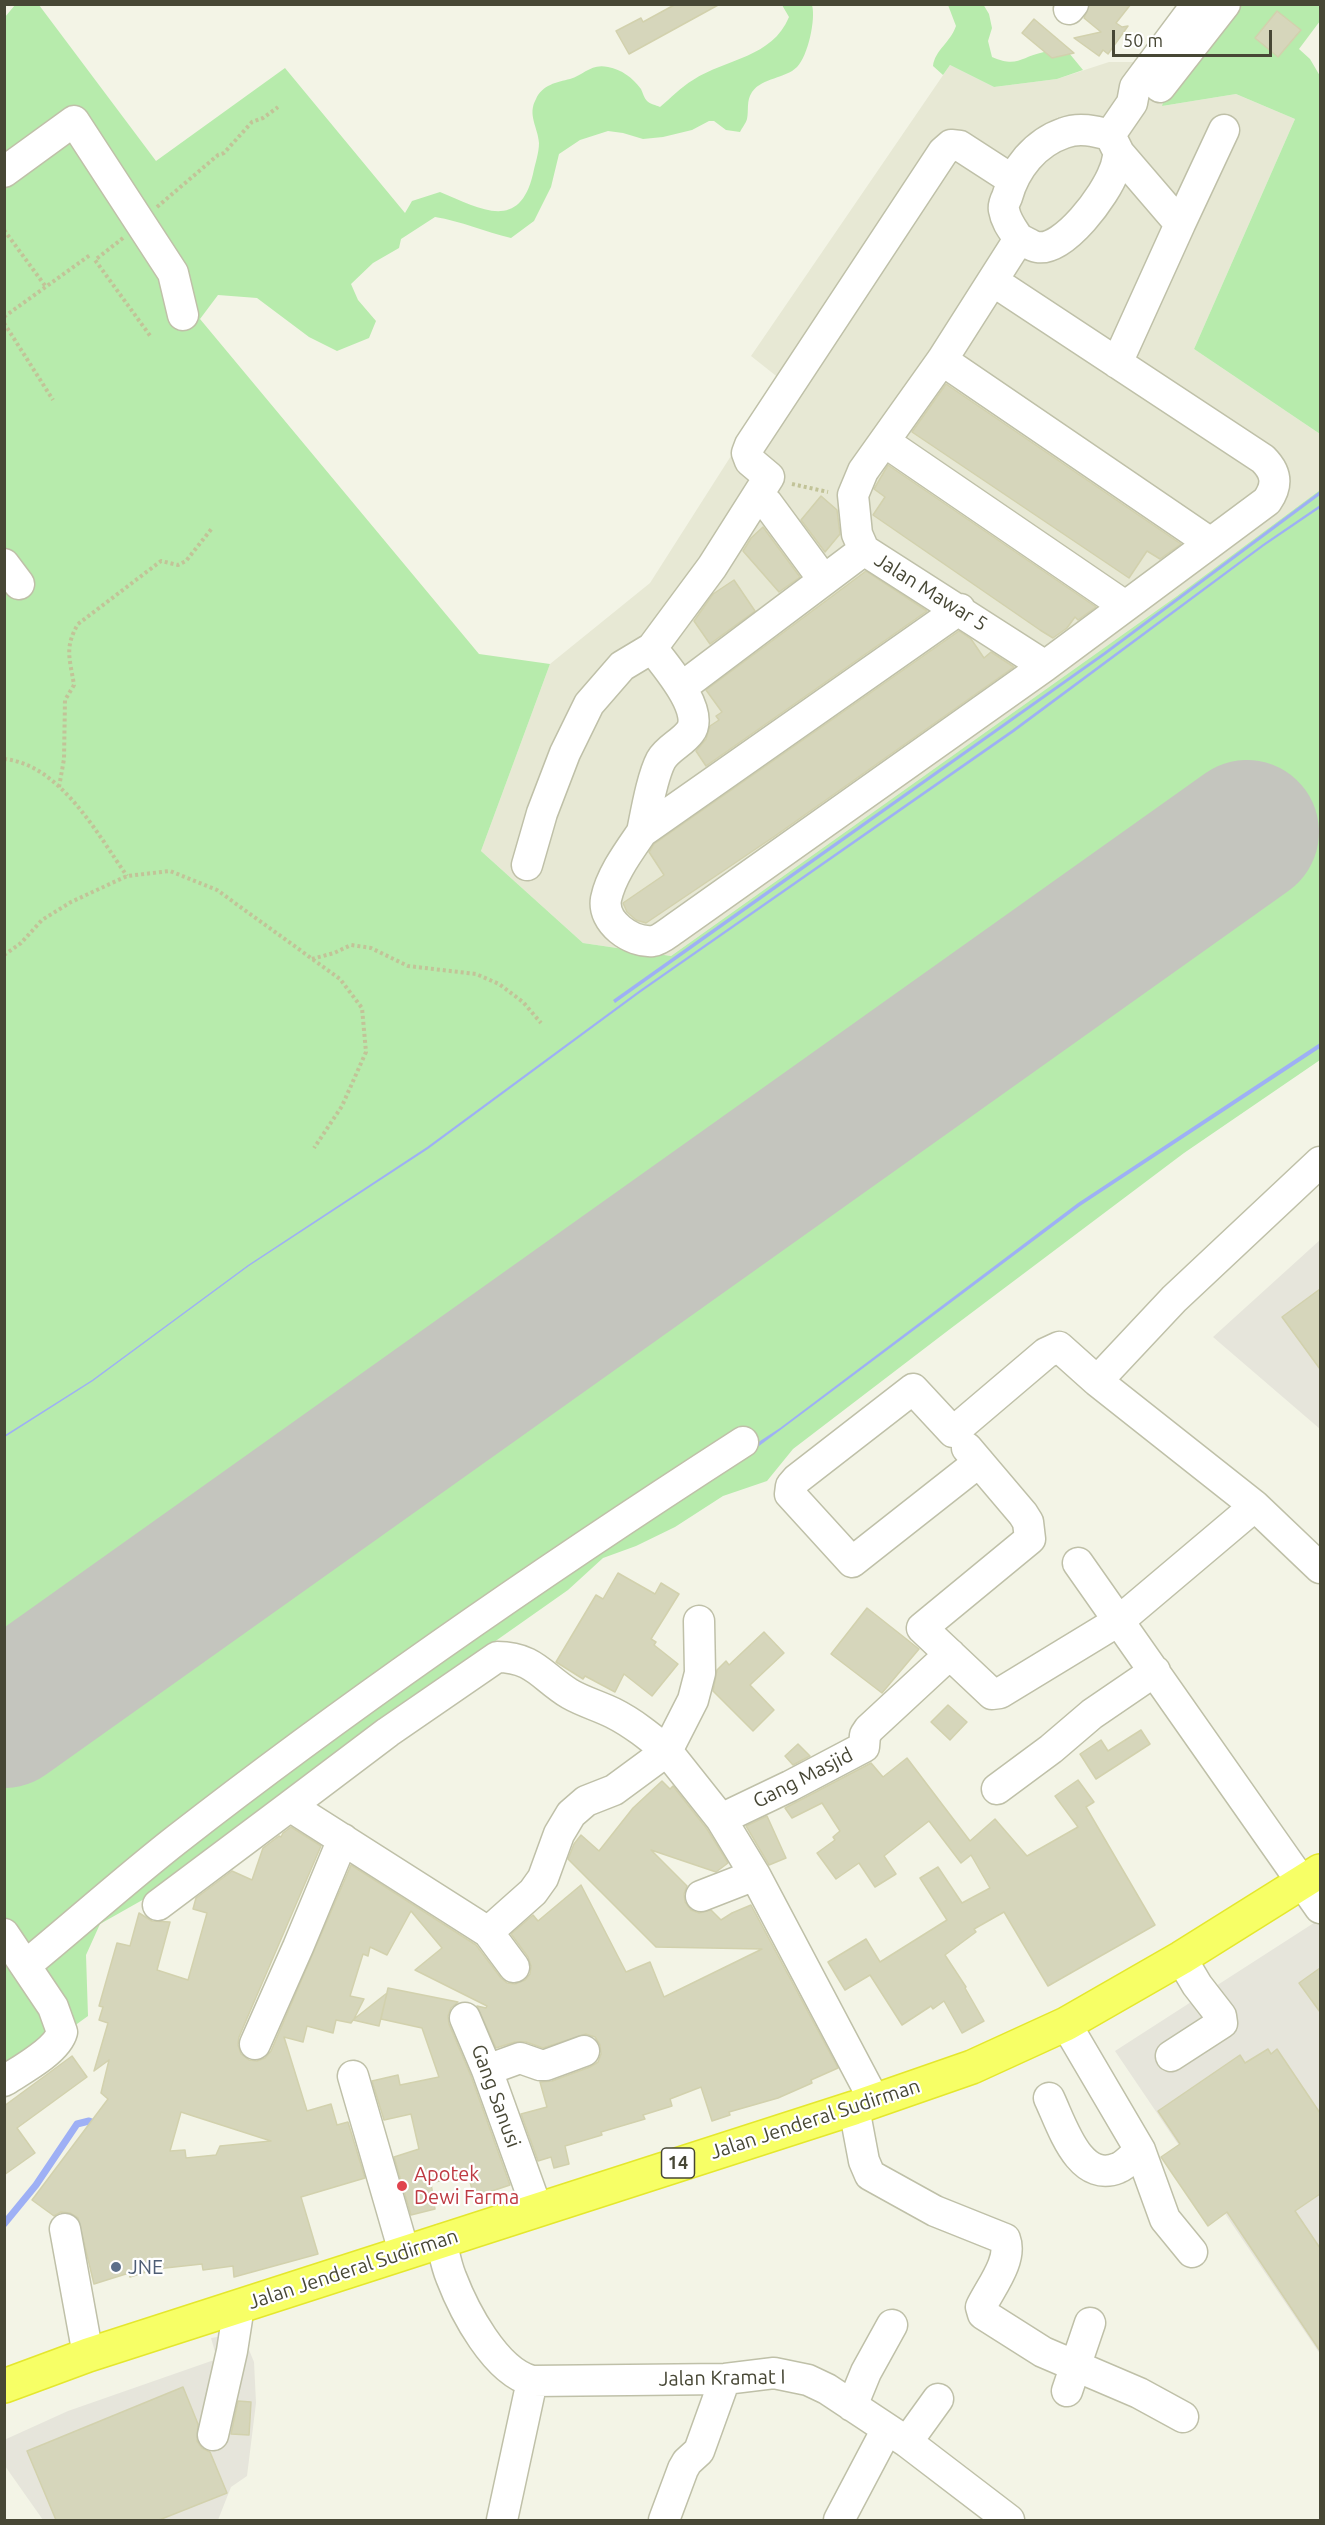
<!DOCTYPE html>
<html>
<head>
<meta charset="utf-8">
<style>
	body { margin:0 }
	#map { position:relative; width:1325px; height:2525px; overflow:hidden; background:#f3f4e6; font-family:Ubuntu,sans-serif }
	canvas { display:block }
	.frame { position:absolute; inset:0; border:6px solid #474735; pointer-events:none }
	.scale { position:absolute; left:1112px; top:30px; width:160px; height:27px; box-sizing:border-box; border:3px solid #474735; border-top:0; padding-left:8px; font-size:18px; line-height:21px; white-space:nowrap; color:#474735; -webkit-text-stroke:4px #fff; paint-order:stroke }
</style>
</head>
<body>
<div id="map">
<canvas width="1325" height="2525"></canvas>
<div class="frame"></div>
<div class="scale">50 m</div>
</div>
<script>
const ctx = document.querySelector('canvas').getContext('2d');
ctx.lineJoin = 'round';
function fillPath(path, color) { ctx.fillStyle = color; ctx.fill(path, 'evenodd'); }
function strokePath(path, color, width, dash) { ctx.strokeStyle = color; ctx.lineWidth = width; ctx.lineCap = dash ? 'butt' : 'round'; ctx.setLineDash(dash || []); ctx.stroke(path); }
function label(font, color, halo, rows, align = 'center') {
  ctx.font = font + ' Ubuntu,sans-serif'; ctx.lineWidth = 4.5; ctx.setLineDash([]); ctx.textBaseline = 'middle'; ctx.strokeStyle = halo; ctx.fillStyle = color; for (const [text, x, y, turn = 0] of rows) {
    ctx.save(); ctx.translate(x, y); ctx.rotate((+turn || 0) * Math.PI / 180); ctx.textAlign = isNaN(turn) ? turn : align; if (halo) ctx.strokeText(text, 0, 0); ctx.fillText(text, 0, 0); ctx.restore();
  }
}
const residential = new Path2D(`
	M1238 5 1162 106 1236 94 1295 119 1194 349 1320 434V490L1177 596 671 956 583 943 481 851 550 664 650 583 780 379 751 356 950 65 994 87 1057 79 1109 62H1139Z`);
const industrial = new Path2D(`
	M1320 1240V1429L1213 1337Z
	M1320 1919V2354L1115 2051Z
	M242 2333 254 2362 256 2403 247 2476 231 2487 218 2520H43L5 2466 4 2440 68 2411 217 2359 211 2338Z`);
const green = new Path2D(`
	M983 4 989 14 992 28 988 41 992 57C1018 68 1020 57 1044 52 1052 50 1061 53 1069 53L1083 70 1057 79 994 87 950 65 943 75 933 66C935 50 950 43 956 26L948 5Z
	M15 5H39L156 161 285 68 405 213 412 201 440 192C479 208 519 233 533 174 535 164 539 153 539 143 538 127 527 115 536 99 542 85 557 82 570 79 584 75 591 63 608 67 622 70 632 77 641 89 643 93 644 98 647 101 650 104 656 105 660 107 671 98 681 87 693 80 727 58 772 58 789 17L782 5H812C816 19 808 56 797 67 785 79 763 77 752 92 746 101 749 110 747 119 746 123 742 128 740 132L726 130 714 121H709L692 130 663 137 643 139 623 133 608 131 580 140 559 154 551 187 534 221 511 238C485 232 461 221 435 217L401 239 399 248 373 263 351 284 358 300 376 321 369 338 337 351 309 337 257 298 218 295 200 319 479 654 550 664 481 851 583 943 671 956 1177 596 1320 490V1060L1184 1153 950 1329 793 1449 767 1481 723 1496 675 1527 636 1546 603 1558 568 1590 487 1647 176 1881 100 1924 86 1955 88 2016 5 2076 4 1776 1274 872 1219 792 5 1656V17Z
	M1238 5H1320V21L1299 49 1310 59 1320 76V434L1194 349 1295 119 1236 94 1162 106 1166 94Z`);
const water = new Path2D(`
	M1320 491V495L1105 655 615 1003 613 1000 1103 653Z
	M1320 505V508L1264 546 1014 732 641 992 428 1149 249 1266 93 1381 5 1437V1435L92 1380 248 1265 427 1147 640 990 1012 730 1263 544Z
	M1320 1043V1048L1080 1206 755 1449 608 1541 508 1608 195 1837 37 1968 35 1967 192 1837 191 1832 204 1828 508 1606 780 1428 1078 1203Z`);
const stream = new Path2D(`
	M4 2224 36 2185 77 2124 89 2121 99 2125`);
const runway = new Path2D(`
	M4 1716 1247 832`);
const building = new Path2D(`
	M676 4H720L629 54 616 31 641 18 643 22Z
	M1090 4H1131L1116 23 1122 27 1128 26 1108 54 1103 50 1099 56 1074 38 1101 32 1084 18Z
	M1277 11 1301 30 1278 57 1255 38Z
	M1034 19 1074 53 1052 58 1022 33Z
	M946 384 1181 544 1160 559 1147 551 1129 578 912 432Z
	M888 465 1096 607 1078 620 1075 617 1067 628 1053 638 1040 630 873 515 885 497 874 489Z
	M821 496 837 510 840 534 825 552 801 520Z
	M763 527 800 577 779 592 743 551 751 538Z
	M866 571 927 611 706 766 696 751 706 739 710 726 719 720 716 716 722 712 706 690Z
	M734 580 755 611 710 644 694 621 713 594Z
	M959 631 971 639 984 658 991 652 1014 667 775 836 646 923 636 920 627 912 623 903 664 875 649 852 654 844Z
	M1320 1289V1369L1282 1317Z
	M618 1573 655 1594 661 1583 679 1594 651 1639 656 1642 654 1645 678 1664 652 1696 624 1674 615 1692 585 1676 583 1679 556 1662 596 1595 603 1599Z
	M867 1608 919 1649 882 1693 831 1654Z
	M764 1632 784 1653 750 1685 774 1710 753 1731 713 1691 717 1670 726 1661 729 1665Z
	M948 1705 967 1722 950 1740 931 1722Z
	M1141 1730 1150 1744 1096 1779 1080 1754 1101 1740 1108 1751Z
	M798 1744 810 1756 793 1765 785 1756Z
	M907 1758 970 1841 995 1819 1027 1856 1078 1827 1055 1796 1078 1780 1094 1802 1086 1807 1155 1925 1048 1986 1004 1912 974 1929 976 1932 945 1955 966 1987 965 1988 984 2021 962 2033 944 2001 933 2009 931 2006 902 2025 870 1975 845 1990 828 1962 866 1939 880 1962 947 1920 920 1878 938 1867 962 1903 990 1888 971 1855 961 1863 929 1821 884 1856 896 1874 875 1887 859 1863 836 1879 817 1853 835 1840 833 1837 840 1831 822 1803 792 1818 785 1808 871 1763 883 1777Z
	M662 1781 670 1789 673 1786 707 1829 728 1863 716 1872 651 1850 687 1886 684 1894 685 1902 691 1910 699 1913 711 1910 721 1920 732 1913 751 1905 838 2068 811 2080 812 2083 778 2098 729 2112 730 2115 712 2121 701 2087 670 2099 672 2106 643 2115 645 2119 601 2132 602 2135 565 2146 569 2164 554 2168 551 2157 538 2161 521 2114 547 2107 540 2082 552 2081 590 2067 598 2062 601 2054 600 2045 595 2037 586 2034 543 2048 526 2042H515L496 2048 477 2006 486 2008 487 2006 415 1970 442 1948 411 1911 387 1955 370 1947 368 1956 363 1954 350 1996 364 1999 354 2019 387 1993 379 2026 353 2020 351 2023 336 2020 333 2033 307 2026 303 2042 284 2037 307 2111 331 2104 337 2125 348 2122 365 2178 301 2197 318 2254 234 2277 233 2266 203 2270 202 2264 156 2269 130 2277 129 2273 94 2284 78 2218 70 2213 61 2212 54 2216 32 2200 108 2099 101 2093 109 2060 94 2071 108 2023 99 2020 103 2007 99 2006 117 1943 130 1946 139 1913 152 1921 170 1922 157 1970 188 1980 207 1913 193 1909 196 1898 232 1871 252 1880 263 1848 279 1836 281 1837 283 1833 291 1827 321 1846 239 2037 238 2045 241 2054 249 2060 257 2061 265 2058 271 2051 351 1865 476 1945 501 1978 507 1983 515 1984 525 1980 530 1974 531 1966 528 1957 511 1934 533 1915 538 1921 581 1885 626 1972 650 1962 664 1997 762 1949 656 1947 568 1859 574 1844 581 1835 599 1851 633 1808ZM181 2112 187 2114 271 2141 220 2146 216 2155 186 2158 185 2150 170 2151Z
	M767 1816 786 1858 769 1865 746 1826Z
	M1320 1968V2012L1299 1983Z
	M388 1988 458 2002 451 2008 448 2016 449 2024 471 2076 510 2185 474 2197 468 2174 431 2183 435 2209 411 2215 394 2157 419 2149 411 2114 384 2120 372 2081 398 2075 400 2085 439 2077 422 2028 381 2019Z
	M1268 2049 1271 2054 1277 2049 1320 2113V2194L1295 2211 1320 2248V2351L1227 2212 1208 2226 1161 2157 1180 2144 1158 2111 1240 2055 1245 2063Z
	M72 2056 87 2077 17 2128 35 2153 4 2175V2106Z
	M183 2387 198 2424 197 2441 202 2448 210 2452 227 2493 159 2520H56L27 2451Z
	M238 2401 251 2402 249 2435 231 2434Z`);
const path = new Path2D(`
	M157 207 218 155 224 153 252 122 263 118 278 107
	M4 230 46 287
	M123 238 95 260 151 337
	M4 317 90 255
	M4 323 53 400
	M792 484 828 492
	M4 759C60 764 98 835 127 876
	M59 787 64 759 65 700 74 685C70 659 64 648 78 624L161 561 178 565 186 561 213 527
	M4 955 21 943 42 920 71 902 127 876 170 871 217 890 340 979 362 1008 366 1052 342 1106 314 1148
	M312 959 334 953 351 945 371 948 408 966 476 974 499 984 523 1002 541 1023`);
const minor = new Path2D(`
	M1069 9 1073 4
	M1160 87 1225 4
	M1110 135 1119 153 1180 224 1117 363
	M1110 135 1132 103 1135 87 1197 4
	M4 172 74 121 173 273 183 315
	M1180 224 1224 130
	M1019 239C1025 241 1031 246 1037 247 1064 252 1106 194 1114 171 1117 165 1117 159 1119 153
	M942 360 1209 542
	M885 442 1125 606
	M767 503 823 579
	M4 564 19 584
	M960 609 642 832C629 851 611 875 606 899 602 922 631 943 653 941 660 940 668 933 674 929L1045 666 1267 501C1278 485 1277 473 1263 459L993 281
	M1045 666 864 550 857 534 853 495 863 471 942 360 1019 239C1013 230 1006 222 1004 210 1003 206 1005 201 1007 197 1015 168 1035 143 1064 133 1079 127 1095 131 1110 135
	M682 687 864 550
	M642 832C646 813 652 777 661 760 668 748 682 743 690 732 706 711 664 664 652 648
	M527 865 542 813 565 753 589 704 622 666 652 648 712 567 769 477 750 461 747 453 750 445 943 152 951 145 960 146 1011 179
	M1097 1381 1174 1299 1320 1162
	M967 1448 1023 1514 1028 1522 1030 1539 922 1628 992 1694 1000 1693 1120 1620 1255 1506
	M979 1462 852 1562 790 1494 791 1486 797 1479 913 1389 953 1432 1046 1353 1059 1347 1097 1381 1255 1506 1320 1568
	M1078 1563 1320 1908
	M997 1789 1051 1749 1092 1714 1155 1671
	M290 1806 388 1732 497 1657C534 1657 542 1677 570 1694 584 1702 599 1706 613 1713 633 1723 650 1737 667 1751L693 1700 700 1673 699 1621
	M721 1819 790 1786 864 1747 865 1735 869 1729 950 1654
	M701 1896 755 1875
	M158 1905 290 1806 488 1932 514 1967
	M488 1932 533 1892 543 1878 559 1834 571 1814 586 1801 614 1790 667 1751 721 1819 755 1875 874 2100
	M4 1934 53 2007 62 2032C57 2051 21 2070 4 2081
	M26 1965C76 1924 125 1880 176 1840 358 1698 549 1567 743 1442
	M465 2018 487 2070 537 2209
	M1066 2024 1140 2150 1165 2219 1192 2252
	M255 2044 298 1947 343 1839
	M1171 2056 1222 2023 1221 2016 1197 1985 1181 1958
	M487 2070 520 2058 540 2065H546L584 2051
	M353 2076 404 2252
	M1049 2098C1062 2125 1079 2184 1118 2168 1126 2165 1133 2156 1140 2150
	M854 2108 864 2161 870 2175 935 2211 1005 2239C1013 2260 990 2288 981 2307L983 2314 1043 2352 1139 2393 1183 2417
	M65 2229 88 2355
	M441 2240C444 2252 446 2265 451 2277 464 2311 495 2371 532 2381L725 2379 774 2373 808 2380 827 2389 907 2442 1009 2520
	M1067 2391 1090 2323
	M852 2406 866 2372 892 2325
	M213 2435 232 2351 239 2306
	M907 2442 938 2399
	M502 2520 532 2381
	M664 2520 683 2469 687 2462 699 2451 725 2379
	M839 2520 887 2429`);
const highway = new Path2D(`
	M4 2386 88 2355 854 2108 972 2067 1066 2024 1181 1958 1320 1871`);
const markers = [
	[402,2186,6,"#e0444e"],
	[116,2267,6,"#5c6f8a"]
];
const shields = [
	[678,2163,33]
];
const shieldNames = [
	["14",678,2163]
];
const streetNames = [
	["Jalan Mawar 5",931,592,32],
	["Gang Masjid",803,1778,-27],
	["Gang Sanusi",496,2096,70],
	["Jalan Jenderal Sudirman",815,2119,-18],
	["Jalan Jenderal Sudirman",353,2269,-18],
	["Jalan Kramat I",722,2378,-1]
];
const healthNames = [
	["Apotek",414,2174],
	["Dewi Farma",414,2197]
];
const serviceNames = [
	["JNE",128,2267]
];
fillPath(residential, '#e7e8d4');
fillPath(industrial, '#e6e5db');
fillPath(green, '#b7ebac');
fillPath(water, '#9eb0f5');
strokePath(stream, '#9eb0f5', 7);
strokePath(runway, '#c4c5be', 144);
fillPath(building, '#d6d6bb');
strokePath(building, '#d2d1ad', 1.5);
strokePath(minor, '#bfc0a8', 33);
strokePath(highway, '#e4e72d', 36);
strokePath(path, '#c2c398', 4, [3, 3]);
strokePath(minor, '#fff', 30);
strokePath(highway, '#f7ff66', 33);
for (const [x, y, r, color] of markers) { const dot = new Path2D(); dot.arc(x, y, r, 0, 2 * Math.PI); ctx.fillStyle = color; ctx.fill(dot); strokePath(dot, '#fff', 2); }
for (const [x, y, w] of shields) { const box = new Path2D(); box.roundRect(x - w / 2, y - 15, w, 30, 4.5); ctx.fillStyle = '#fff'; ctx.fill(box); strokePath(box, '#474735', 1.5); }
label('bold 18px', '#474735', null, shieldNames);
label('20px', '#474735', '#fff', streetNames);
label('20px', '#be3a42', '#fff', healthNames, 'left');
label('20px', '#4e5e75', '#fff', serviceNames, 'left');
</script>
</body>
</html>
